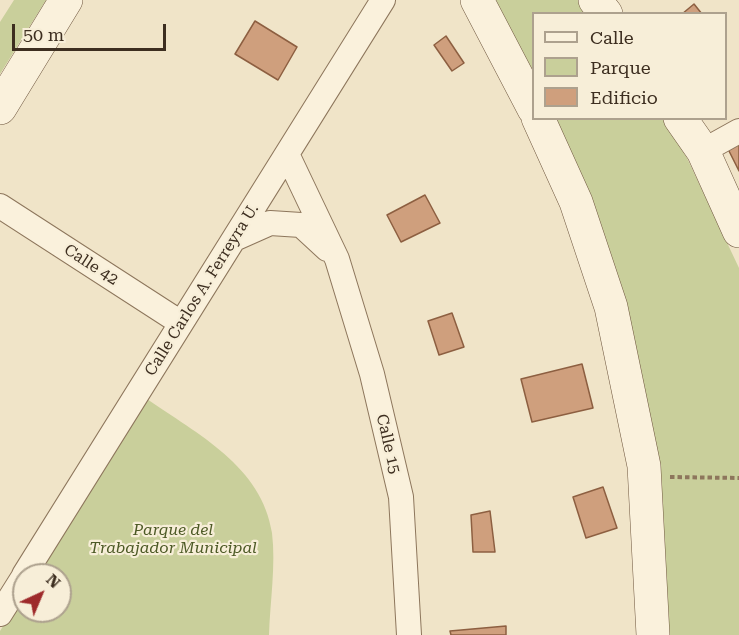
<!DOCTYPE html>
<html>
<head>
<meta charset="utf-8">
<style>
	body { margin:0 }
	#map { position:relative; width:739px; height:635px; overflow:hidden; background:#f0e4c8; font-family:"Roboto Serif",serif }
	canvas { display:block }
	.legend { position:absolute; left:532px; top:12px; width:195px; height:108px; box-sizing:border-box; background:#f7eed8; border:2px solid #ada18e; margin:0; padding:8px 10px; list-style:none; font-size:18px; color:#3d2e20 }
	.legend li { display:flex; align-items:center; gap:12px; height:30px }
	.legend b { width:30px; border:2px solid #ada18e }
	.north { position:absolute; left:12px; top:563px; width:60px; height:60px; box-sizing:border-box; background:#f7eed8; border:2px solid #ada18e; border-radius:50%; rotate:44deg; font-size:16px; font-weight:700; line-height:24px; text-align:center; color:#3d2e20 }
	.north::after { content:''; display:block; margin:auto; width:21px; height:27px; background:#9e2a2b; clip-path:polygon(50% 0,100% 100%,50% 72%,0 100%) }
	.scale { position:absolute; left:12px; top:24px; width:154px; height:27px; box-sizing:border-box; border:3px solid #3d2e20; border-top:0; padding-left:8px; font-size:18px; line-height:21px; white-space:nowrap; color:#3d2e20; -webkit-text-stroke:4px #f7eed8; paint-order:stroke }
</style>
</head>
<body>
<div id="map">
<canvas width="739" height="635"></canvas>
<ul class="legend">
<li><b style="height:8px;background:#faf1dc"></b>Calle</li>
<li><b style="height:16px;background:#c9cf9b"></b>Parque</li>
<li><b style="height:16px;background:#cf9f7d"></b>Edificio</li>
</ul>
<div class="north">N</div>
<div class="scale">50 m</div>
</div>
<script>
const ctx = document.querySelector('canvas').getContext('2d');
ctx.lineJoin = 'round';
function fillPath(path, color) { ctx.fillStyle = color; ctx.fill(path, 'evenodd'); }
function strokePath(path, color, width, dash) { ctx.strokeStyle = color; ctx.lineWidth = width; ctx.lineCap = dash ? 'butt' : 'round'; ctx.setLineDash(dash || []); ctx.stroke(path); }
function label(font, color, halo, rows, align = 'center') {
  ctx.font = font + ' "Roboto Serif",serif'; ctx.lineWidth = 4.5; ctx.setLineDash([]); ctx.textBaseline = 'middle'; ctx.strokeStyle = halo; ctx.fillStyle = color; for (const [text, x, y, turn = 0] of rows) {
    ctx.save(); ctx.translate(x, y); ctx.rotate((+turn || 0) * Math.PI / 180); ctx.textAlign = isNaN(turn) ? turn : align; if (halo) ctx.strokeText(text, 0, 0); ctx.fillText(text, 0, 0); ctx.restore();
  }
}
const green = new Path2D(`
	M14 0H46L0 74V22Z
	M496 0H580L590 13 534 14 533 79Z
	M552 119H663L687 158 739 268V635H661L659 510Z
	M147 399C197 434 262 466 272 533 276 565 270 602 269 635H0V631L24 593V611H60V575H35Z`);
const building = new Path2D(`
	M694 4 702 14H682Z
	M255 21 297 47 278 80 235 54Z
	M446 36 464 63 452 71 434 45Z
	M739 143V171L728 149Z
	M425 195 440 223 401 242 387 215Z
	M452 313 464 347 439 355 428 321Z
	M582 364 593 408 532 422 521 379Z
	M603 487 617 528 586 538 573 497Z
	M490 511 495 552H473L471 515Z
	M506 626V635H451L450 631Z`);
const path = new Path2D(`
	M670 477 739 478`);
const street = new Path2D(`
	M703 151 739 131
	M287 154 337 259 372 374 401 497 409 635
	M0 206 181 323
	M234 239 270 223 301 225 327 249
	M24 575 383 0
	M0 614 24 576`);
const secondary = new Path2D(`
	M477 0 534 109
	M595 0 606 14
	M0 108 66 0
	M538 118 576 202 611 307 644 466 653 635
	M680 118 703 151 739 231`);
const streetNames = [
	["Calle 42",91,265,33],
	["Calle Carlos A. Ferreyra U.",202,290,-58],
	["Calle 15",388,444,77]
];
const parkNames = [
	["Parque del",173,530],
	["Trabajador Municipal",173,548]
];
fillPath(green, '#c9cf9b');
fillPath(building, '#cf9f7d');
strokePath(building, '#8d5f41', 1.5);
strokePath(street, '#8d765c', 26);
strokePath(secondary, '#6f573f', 34);
strokePath(path, '#8d765c', 4, [4.5, 3]);
strokePath(street, '#faf1dc', 24);
strokePath(secondary, '#faf1dc', 33);
label('16px', '#3d2e20', '#f7eed8', streetNames);
label('italic 16px', '#4d5a26', '#f7eed8', parkNames);
</script>
</body>
</html>
